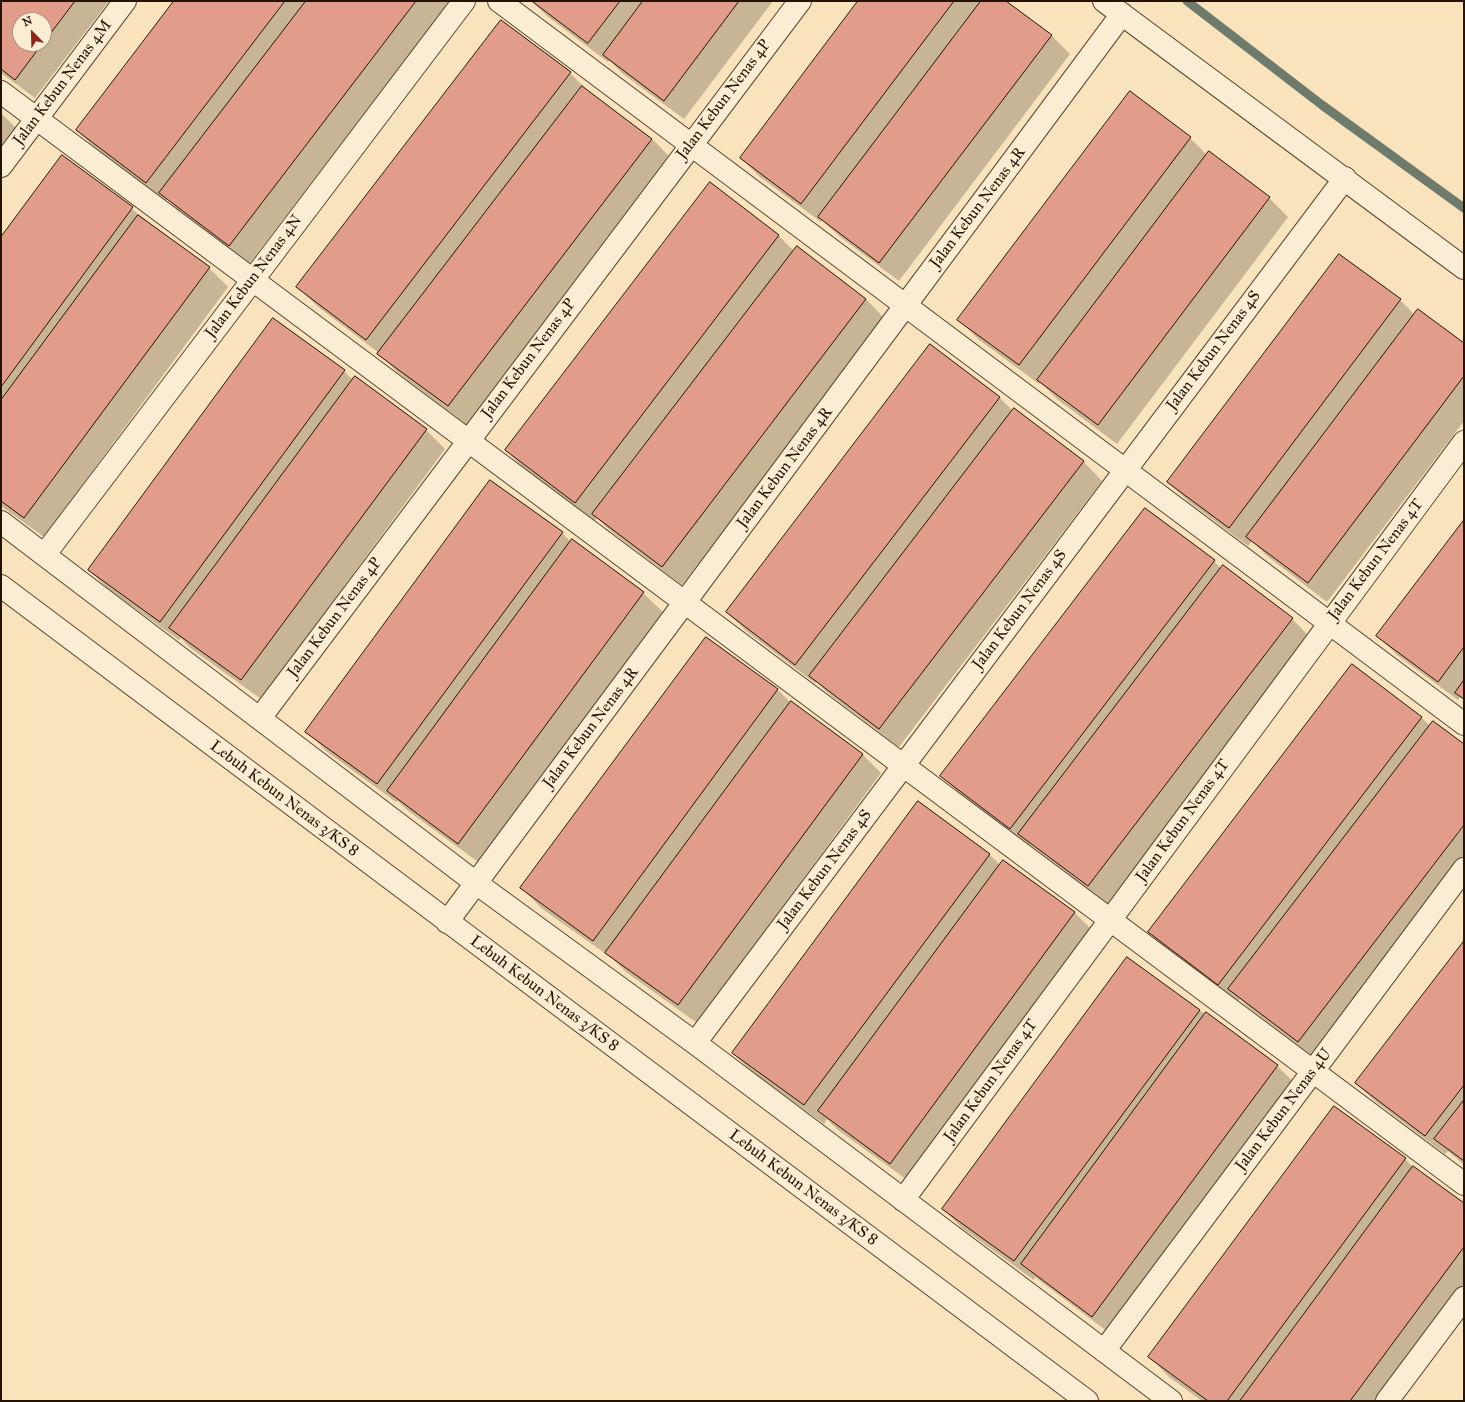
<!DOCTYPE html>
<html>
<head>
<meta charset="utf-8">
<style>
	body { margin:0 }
	#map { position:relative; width:1465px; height:1402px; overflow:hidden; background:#f9e3bc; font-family:"IM FELL Great Primer",serif }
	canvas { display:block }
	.frame { position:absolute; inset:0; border:2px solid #251302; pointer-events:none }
	.north { position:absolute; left:12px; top:12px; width:40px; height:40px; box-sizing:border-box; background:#fbedd3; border:1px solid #a5967f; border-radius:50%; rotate:337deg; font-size:11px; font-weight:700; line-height:16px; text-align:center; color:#251302 }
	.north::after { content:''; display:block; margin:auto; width:14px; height:18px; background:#8f2418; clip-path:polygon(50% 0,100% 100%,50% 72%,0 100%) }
</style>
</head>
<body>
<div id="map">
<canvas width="1465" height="1402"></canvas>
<div class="frame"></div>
<div class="north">N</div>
</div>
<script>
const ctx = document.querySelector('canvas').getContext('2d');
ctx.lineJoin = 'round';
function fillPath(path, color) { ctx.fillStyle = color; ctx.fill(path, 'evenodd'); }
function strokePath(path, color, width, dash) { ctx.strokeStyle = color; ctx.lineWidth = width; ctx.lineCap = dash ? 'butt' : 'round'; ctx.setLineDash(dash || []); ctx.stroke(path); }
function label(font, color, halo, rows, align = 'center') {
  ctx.font = font + ' "IM FELL Great Primer",serif'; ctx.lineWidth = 3; ctx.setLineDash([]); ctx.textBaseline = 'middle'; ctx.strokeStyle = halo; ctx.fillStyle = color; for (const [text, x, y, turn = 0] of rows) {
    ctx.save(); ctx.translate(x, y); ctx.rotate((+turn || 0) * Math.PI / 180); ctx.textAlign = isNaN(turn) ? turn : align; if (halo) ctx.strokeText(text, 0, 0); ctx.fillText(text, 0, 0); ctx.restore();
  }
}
const shadow = new Path2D(`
	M1 1H109L35 98 1 73ZM20 20H44V44H20Z
	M176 1H450L249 264 180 212 167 199 166 201 96 149 77 130Z
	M532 1H773L684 119 623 74 609 60 608 62 547 16Z
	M859 1H1005L1051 35 1070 54 899 281 839 236 822 220 821 222 760 177 741 158Z
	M570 73 589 92 652 139 671 158 467 425 398 373 379 353 317 306 298 287Z
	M1 113 16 128 1 149Z
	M1190 138 1207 155 1269 198 1288 217 1117 444 1057 399 1040 382 1039 384 978 339 959 320Z
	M62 156 209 268 228 287 44 537 1 506V238Z
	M710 183 779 236 794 251 797 248 866 299 885 319 682 585 613 533 597 518 595 521 525 470 506 450Z
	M1400 300 1415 315 1464 344V421L1327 602 1267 556 1252 541 1248 546 1188 501 1168 482Z
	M344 371 353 380 426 430 445 449 261 699 189 647 181 638 179 640 108 589 89 570Z
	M999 397 1013 411 1083 461 1102 481 899 747 830 695 817 682 815 683 746 631 727 612Z
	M1464 521V700L1460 697 1458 700 1397 655 1378 636Z
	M562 533 571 542 572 541 643 593 663 612 478 862 407 810 398 801 396 802 326 751 307 731Z
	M1214 561 1221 569 1292 619 1311 638 1107 904 1031 845 1030 847 961 795 942 776Z
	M706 638 778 690 791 703 862 754 881 773 697 1023 626 972 613 959 541 908 522 888Z
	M1422 718 1430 726 1464 745V869L1318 1060 1249 1008 1240 999 1237 1003 1168 951 1149 932Z
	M989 854 1000 865 1004 861 1075 913 1094 932 910 1182 838 1130 827 1119 824 1124 752 1072 733 1053Z
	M1464 942V1165L1448 1151 1445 1154 1376 1102 1356 1083Z
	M1199 1010 1277 1066 1297 1085 1112 1335 1035 1277 1034 1280 962 1228 943 1209Z
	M1405 1159 1414 1168 1464 1204V1292L1383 1401H1202L1169 1377 1150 1357Z`);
const stream = new Path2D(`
	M1187 1 1322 105 1464 208`);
const building = new Path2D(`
	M1 1H75L44 42V20H20V44H42L15 80 1 69Z
	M174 1H285L146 183 76 130Z
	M306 1H416L229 246 159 193Z
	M532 1H620L588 43Z
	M643 1H739L664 101 603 55Z
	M858 1H954L801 204 740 158Z
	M981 1H1006L1052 35 879 263 818 217Z
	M501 20 571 72 366 340 296 287Z
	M582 86 652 139 448 406 377 354Z
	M1130 91 1191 137 1019 365 957 320Z
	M1209 151 1270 197 1098 425 1037 380Z
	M62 155 133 207 1 387V237Z
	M710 182 779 235 575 503 505 450Z
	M138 215 210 267 24 518 1 501V400Z
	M797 246 866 299 662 567 592 514Z
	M1339 254 1401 299 1229 528 1167 482Z
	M1418 309 1464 343V376L1308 583 1246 537Z
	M273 318 345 370 160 622 88 570Z
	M930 344 1000 397 795 665 726 612Z
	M355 376 427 429 241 680 169 628Z
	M1014 408 1084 461 879 729 809 676Z
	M490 480 563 532 377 784 305 732Z
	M1145 508 1215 560 1010 829 940 776Z
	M1464 520V647L1438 682 1376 636Z
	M572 539 644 592 458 844 387 791Z
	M1223 565 1293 618 1088 886 1018 834Z
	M706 637 778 689 593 941 520 888Z
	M1352 664 1422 717 1218 985 1148 932Z
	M1464 680V699L1455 693Z
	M791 701 863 754 678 1005 605 953Z
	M1433 721 1464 744V825L1298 1042 1228 989Z
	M918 801 990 854 804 1105 732 1053Z
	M1003 860 1075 912 890 1164 818 1111Z
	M1464 941V1085L1425 1136 1355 1083Z
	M1127 957 1200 1010 1014 1261 942 1209Z
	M1206 1012 1278 1065 1092 1317 1021 1264Z
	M1464 1100V1161L1434 1139Z
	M1334 1106 1406 1158 1227 1401H1208L1148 1357Z
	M1413 1166 1464 1203V1247L1350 1401H1240Z`);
const minor = new Path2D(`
	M499 1 1464 724
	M1104 1 1464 268
	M1 92 1464 1184
	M1 166 125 1
	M1 522 476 883 695 1043 1171 1401
	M45 554 464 1
	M1 586 1087 1401
	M260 718 800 1
	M447 922 1122 14
	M695 1043 1345 178
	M903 1200 1464 442
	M1104 1351 1464 869
	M1387 1401 1464 1298`);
const streetNames = [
	["Jalan Kebun Nenas 4M",63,83,-53],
	["Jalan Kebun Nenas 4P",724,100,-53],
	["Jalan Kebun Nenas 4R",978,208,-53],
	["Jalan Kebun Nenas 4N",254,277,-53],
	["Jalan Kebun Nenas 4S",1214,351,-53],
	["Jalan Kebun Nenas 4P",529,359,-53],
	["Jalan Kebun Nenas 4R",785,468,-53],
	["Jalan Kebun Nenas 4T",1376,560,-53],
	["Jalan Kebun Nenas 4S",1020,610,-53],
	["Jalan Kebun Nenas 4P",335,618,-53],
	["Jalan Kebun Nenas 4R",591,728,-53],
	["Lebuh Kebun Nenas 3/KS 8",284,799,37],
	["Jalan Kebun Nenas 4T",1183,821,-54],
	["Jalan Kebun Nenas 4S",825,870,-53],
	["Lebuh Kebun Nenas 3/KS 8",544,994,37],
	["Jalan Kebun Nenas 4T",991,1081,-54],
	["Jalan Kebun Nenas 4U",1284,1110,-53],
	["Lebuh Kebun Nenas 3/KS 8",803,1188,37]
];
fillPath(shadow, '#0003');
strokePath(stream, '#6e7a6c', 9);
fillPath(building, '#e19d89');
strokePath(building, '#251302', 1);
strokePath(minor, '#5a4730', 24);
strokePath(minor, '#fbedd3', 22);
label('16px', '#251302', '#fbedd3', streetNames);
</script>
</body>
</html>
